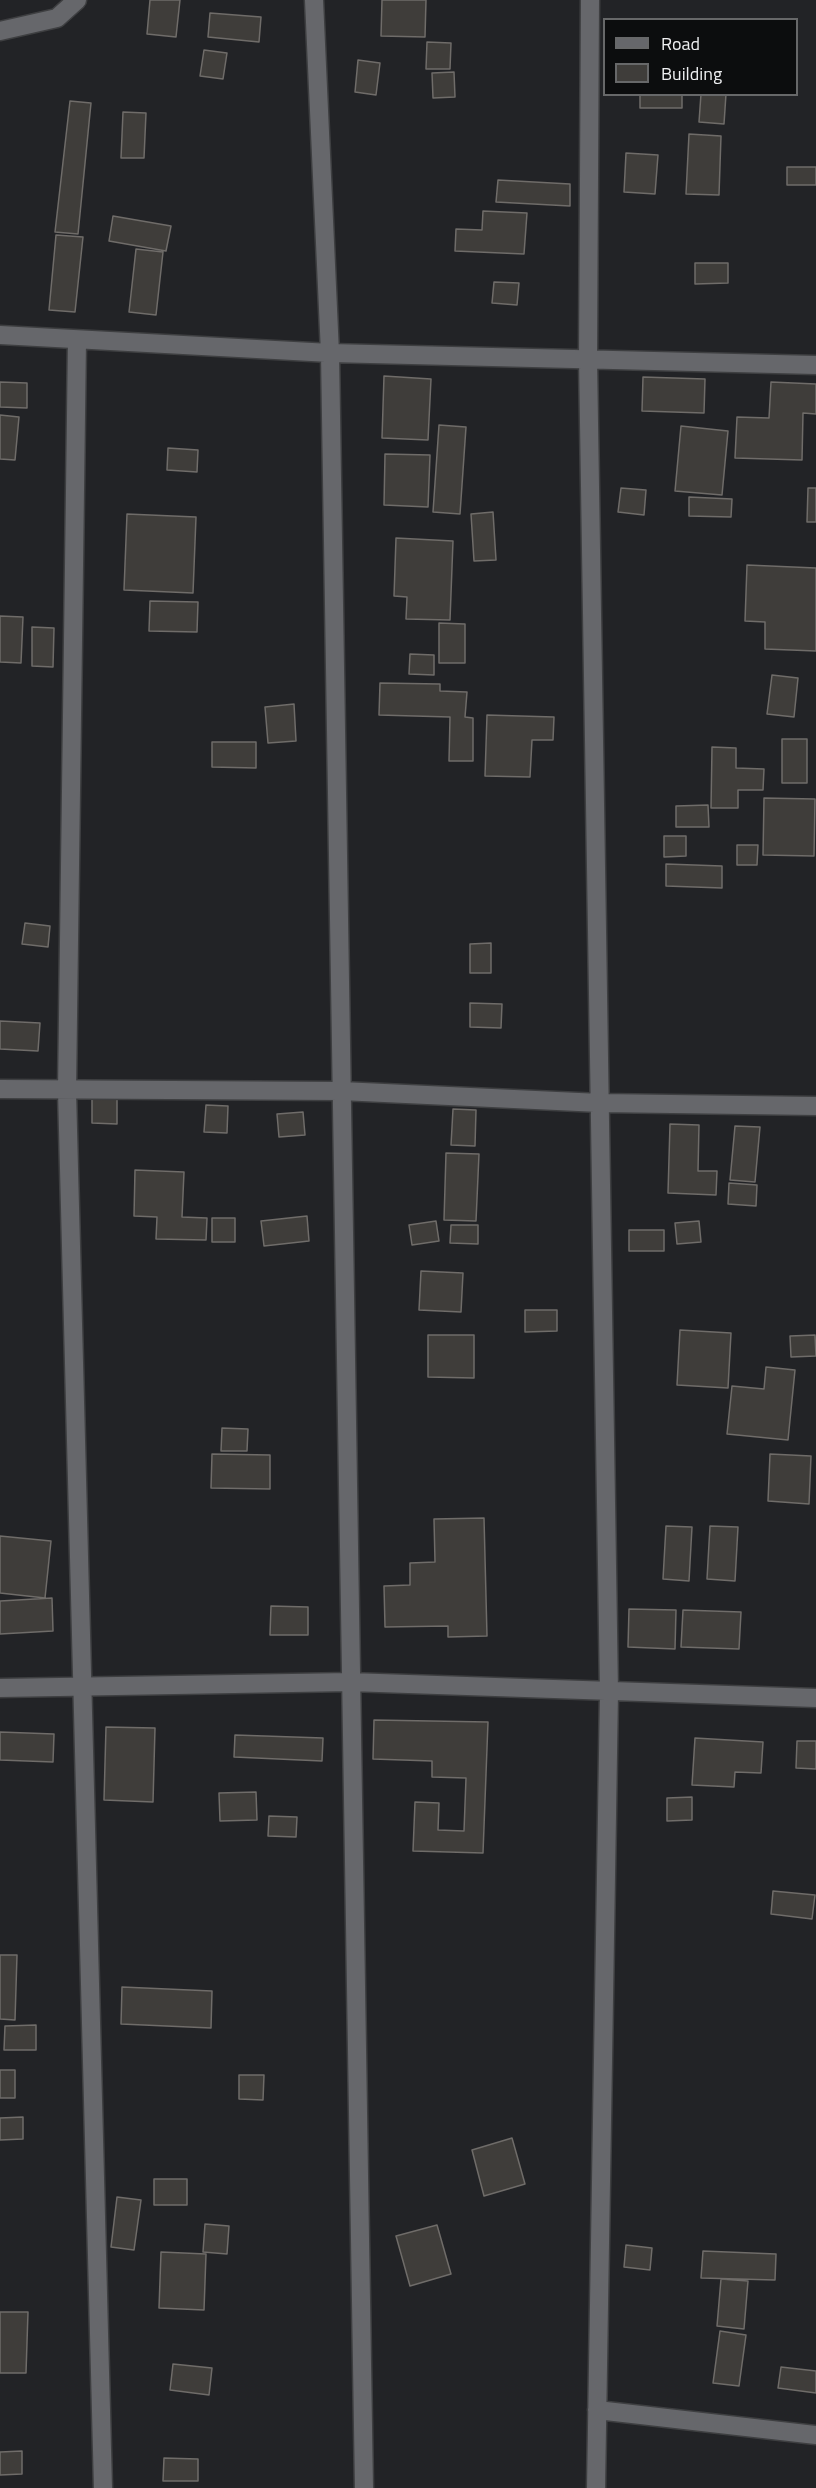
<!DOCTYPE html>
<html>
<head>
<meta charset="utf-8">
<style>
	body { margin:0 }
	#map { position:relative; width:816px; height:2488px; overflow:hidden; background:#222326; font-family:"Titillium Web",sans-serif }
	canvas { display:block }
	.legend { position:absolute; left:603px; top:18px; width:195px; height:78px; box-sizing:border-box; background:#0c0d0e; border:2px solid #676869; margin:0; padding:8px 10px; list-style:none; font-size:18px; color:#eff0f2 }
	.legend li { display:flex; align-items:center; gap:12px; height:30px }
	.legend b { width:30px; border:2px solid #676869 }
</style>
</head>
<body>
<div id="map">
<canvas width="816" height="2488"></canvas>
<ul class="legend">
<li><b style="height:8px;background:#66676b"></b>Road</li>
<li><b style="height:16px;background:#3f3d3a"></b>Building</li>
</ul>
</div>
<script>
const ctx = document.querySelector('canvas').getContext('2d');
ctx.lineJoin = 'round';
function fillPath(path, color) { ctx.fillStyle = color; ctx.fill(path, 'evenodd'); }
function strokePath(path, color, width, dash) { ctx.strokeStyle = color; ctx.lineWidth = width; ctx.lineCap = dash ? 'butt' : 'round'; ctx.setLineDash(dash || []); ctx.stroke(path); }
const building = new Path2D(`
	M150 0H180L176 37 147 34Z
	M382 0H426L425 37 381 36Z
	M210 13 261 17 259 42 208 37Z
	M427 42 451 43 450 69H426Z
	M204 50 227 53 223 79 200 76Z
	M358 60 380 63 376 95 355 92Z
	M454 72 455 97 433 98 432 73Z
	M640 94H682V108H640Z
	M701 94H726L724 124 699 122Z
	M70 101 91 103 78 234 55 232Z
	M123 112 146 113 144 158H121Z
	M689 134 721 136 719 195 686 194Z
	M626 153 658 155 655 194 624 192Z
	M787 167H816V185H787Z
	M498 180 570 184V206L496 202Z
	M483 211 527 213 524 254 455 251 456 229 482 230Z
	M113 216 171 226 166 251 109 241Z
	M56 235 83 237 75 312 49 310Z
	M136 249 163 252 156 315 129 312Z
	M695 263H728V283L695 284Z
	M494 282 519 283 517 305 492 303Z
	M384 376 431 379 428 440 382 438Z
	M643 377 705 379 704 413 642 411Z
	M0 382 27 383V408L0 407Z
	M771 382 816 384V414L803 413 802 460 735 458 737 417 769 418Z
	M0 415 19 417 15 460 0 459Z
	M439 425 466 427 460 514 433 512Z
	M681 426 728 431 722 495 675 491Z
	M168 448 198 450 197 472 167 470Z
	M385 454 430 455 428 507 384 505Z
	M621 488 646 490 644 515 618 512Z
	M808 488H816V522H807Z
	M689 497 732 499 731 517 689 516Z
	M493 512 496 560 474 561 471 514Z
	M127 514 196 517 193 593 124 590Z
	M396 538 453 541 450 620 406 619 407 597 394 596Z
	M747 565 816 568V651L765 649V622L745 621Z
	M150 601 198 602 197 632 149 631Z
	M0 616 23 617 21 663 0 662Z
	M439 623 465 624V663H439Z
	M32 627 54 628 53 667 32 666Z
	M410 654 434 655V675L409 674Z
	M772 675 798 678 794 717 767 714Z
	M380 683 440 684V691L467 692 465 717 473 718V761H449L450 717 379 715Z
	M294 704 296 741 268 743 265 707Z
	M487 715 554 717 553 740H532L530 777 485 776Z
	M782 739H807V783H782Z
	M212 742H256V768L212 767Z
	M712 747 736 748V768L764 769 763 790H738V808H711Z
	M764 798 815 799 814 856 763 855Z
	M708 805 709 827H676V806Z
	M664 836H686V856L664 857Z
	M737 845H758L757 865H737Z
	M666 864 722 866V888L666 886Z
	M25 923 50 926 48 947 22 944Z
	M491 943V973H470V944Z
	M470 1003 502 1004 501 1028 470 1027Z
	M0 1021 40 1023 38 1051 0 1049Z
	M92 1097H117V1124L92 1123Z
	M206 1105 228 1106 227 1133 204 1132Z
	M453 1109 476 1110 475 1146 451 1145Z
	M303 1112 305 1135 279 1137 277 1114Z
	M670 1124 699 1125 698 1171H717L716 1195 668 1193Z
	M735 1126 760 1127 755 1182 730 1180Z
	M446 1153 479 1154 476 1221 444 1220Z
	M135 1170 184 1172 182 1217 207 1218 206 1240 156 1239 157 1217 134 1216Z
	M729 1183 757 1185 756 1206 728 1204Z
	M307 1216 309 1241 264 1246 261 1221Z
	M212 1218H235V1242H212Z
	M436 1221 439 1241 412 1245 409 1225Z
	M699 1221 701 1242 677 1244 675 1223Z
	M451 1225H478V1244L450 1243Z
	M629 1230H664V1251H629Z
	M421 1271 463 1273 461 1312 419 1310Z
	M525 1310H557V1331L525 1332Z
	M680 1330 731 1333 728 1388 677 1385Z
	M428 1335H474V1378L428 1377Z
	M815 1335 816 1356 791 1357 790 1336Z
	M766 1367 795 1370 788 1440 727 1434 732 1386 764 1389Z
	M222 1428 248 1429 247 1451H221Z
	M212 1454 270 1455V1489L211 1488Z
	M770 1454 811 1456 809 1504 768 1501Z
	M484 1518 487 1636 448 1637V1626L385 1627 384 1586 410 1585V1563L435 1562 434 1519Z
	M666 1526 692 1527 689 1581 663 1579Z
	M710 1526 738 1527 735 1581 707 1579Z
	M0 1536 51 1541 45 1598 0 1593Z
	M52 1598 53 1631 0 1634V1601Z
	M271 1606 308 1607V1635H270Z
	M629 1609 676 1610 675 1649 628 1647Z
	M683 1610 741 1612 739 1649 681 1647Z
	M374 1720 488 1722 483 1853 413 1851 415 1802 439 1803 438 1830 464 1831 466 1778 432 1777V1761L373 1759Z
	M106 1727 155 1728 153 1802 104 1800Z
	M0 1732 54 1734 53 1762 0 1760Z
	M235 1735 323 1738 322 1761 234 1757Z
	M695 1738 763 1742 761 1773 735 1772 734 1787 692 1785Z
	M797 1741H816V1769L796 1768Z
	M256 1792 257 1820 220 1821 219 1793Z
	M692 1797V1820L667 1821V1798Z
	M269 1816 297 1817 296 1837 268 1836Z
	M773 1891 815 1895 812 1919 771 1914Z
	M0 1955H17L15 2020 0 2019Z
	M122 1987 212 1991 211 2028 121 2024Z
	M36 2025V2050H4L5 2026Z
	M0 2070H15V2098H0Z
	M239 2075H264L263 2100 239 2099Z
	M23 2117V2139L0 2140V2118Z
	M512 2138 525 2184 484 2196 472 2150Z
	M154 2179H187V2205H154Z
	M117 2197 141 2200 134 2250 111 2247Z
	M205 2224 229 2226 227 2254 203 2252Z
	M437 2225 451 2274 410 2286 396 2236Z
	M626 2245 652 2248 650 2270 624 2267Z
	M703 2251 776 2254 775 2280 701 2278Z
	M161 2252 206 2254 204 2310 159 2308Z
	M721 2279 748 2281 744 2329 717 2326Z
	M0 2312H28L26 2373H0Z
	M720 2331 746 2335 739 2386 713 2383Z
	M173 2364 212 2368 209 2395 170 2390Z
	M781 2367 816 2371V2393L778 2388Z
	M22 2451V2474L0 2475V2452Z
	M164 2458 198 2459V2481H163Z`);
const street = new Path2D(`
	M314 0 330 353 364 2488
	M590 0 588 359 609 1692 596 2488
	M0 31 57 18 77 0
	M0 335 330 353 816 365
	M77 340 67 1091 103 2488
	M0 1089 341 1091 600 1103 816 1106
	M0 1688 350 1682 816 1698
	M597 2410 816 2435`);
fillPath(building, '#3f3d3a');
strokePath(building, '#6f6c69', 1.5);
strokePath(street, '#3e3f41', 21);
strokePath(street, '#66676b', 18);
</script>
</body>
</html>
